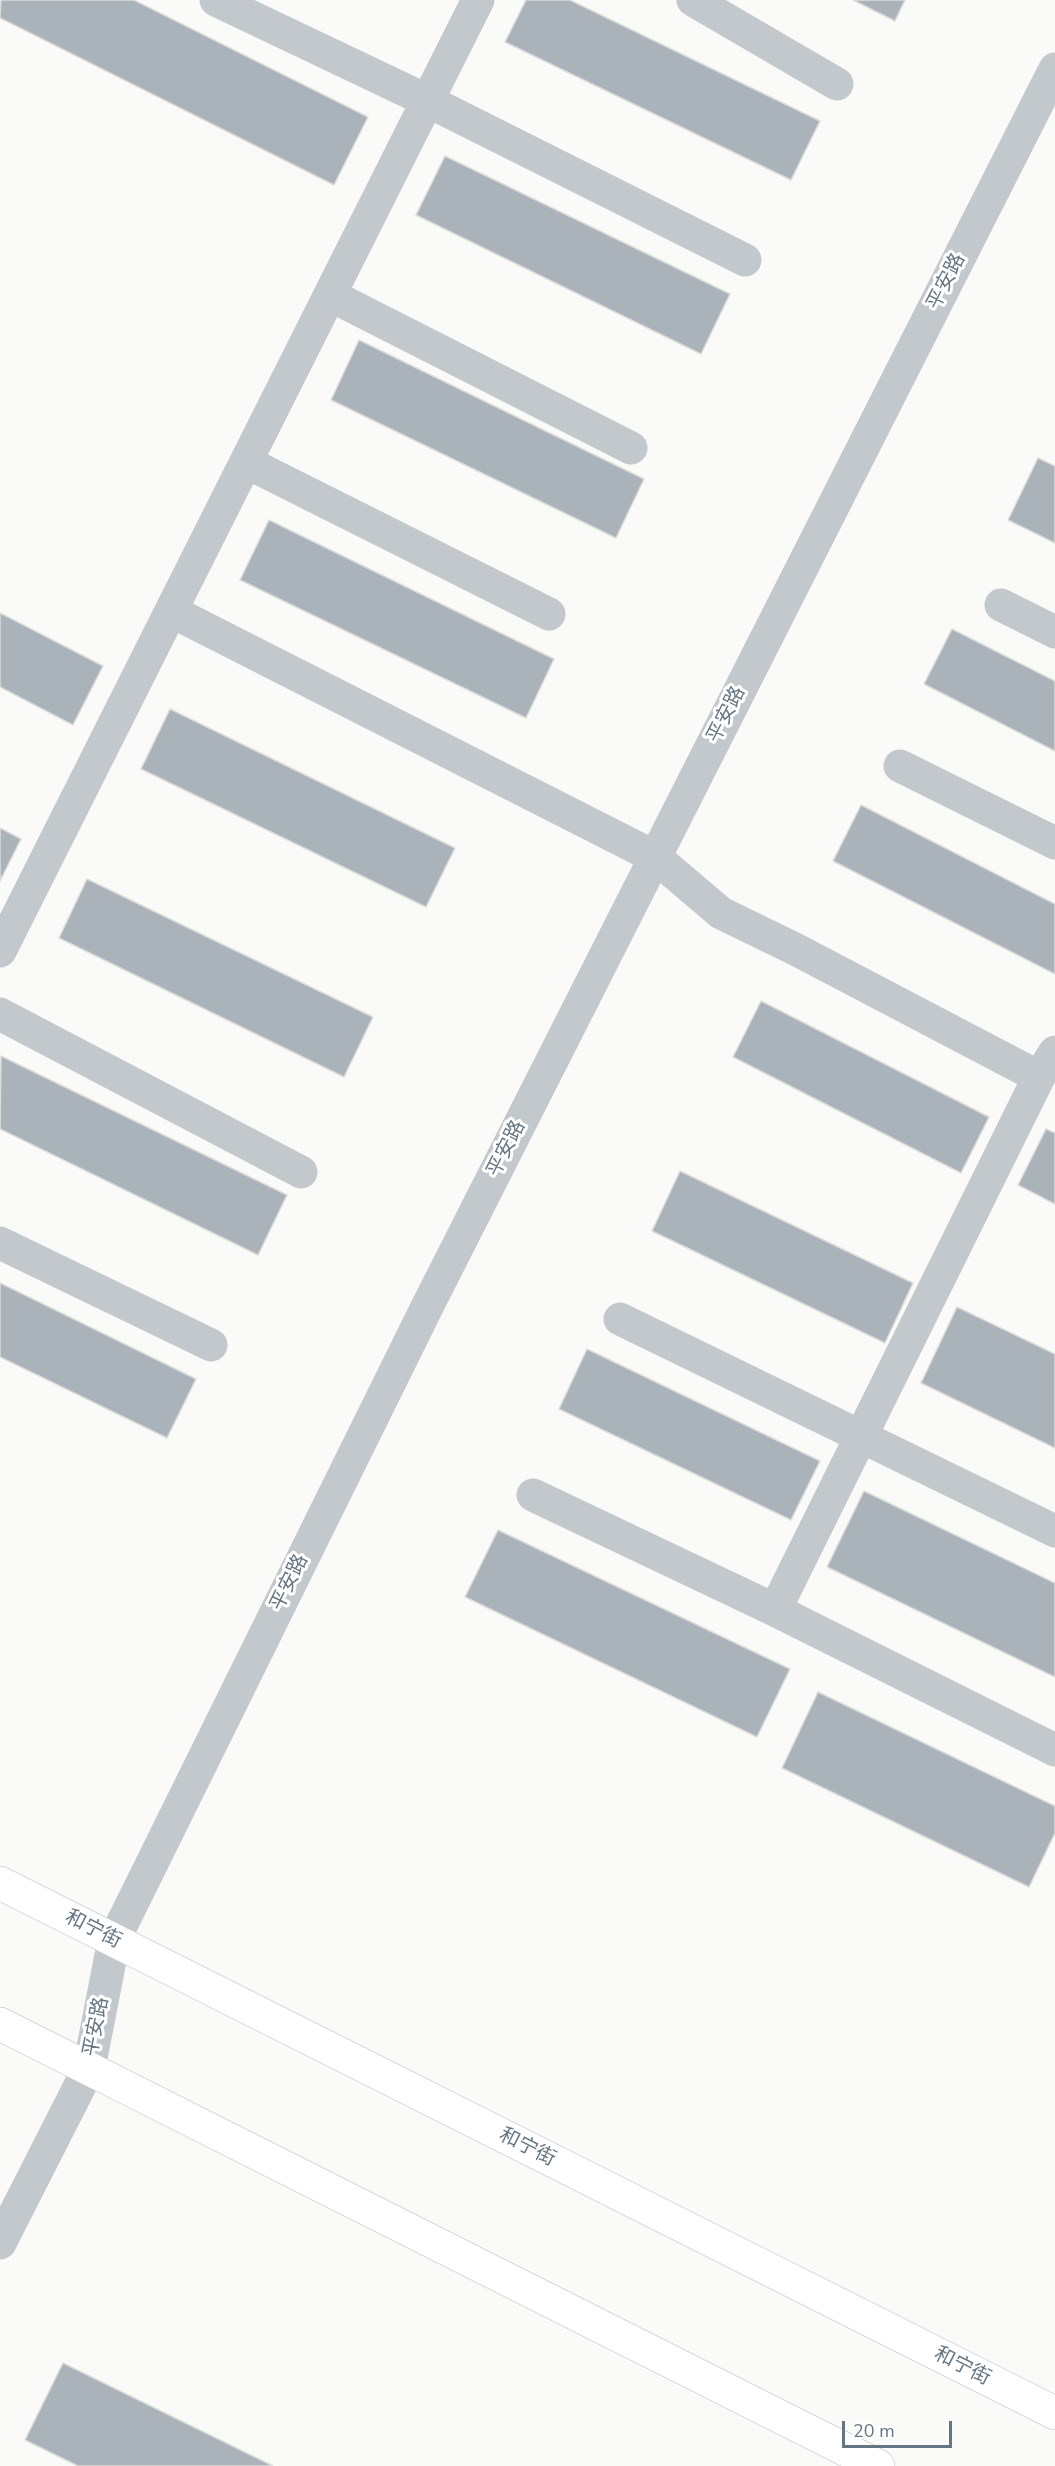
<!DOCTYPE html>
<html>
<head>
<meta charset="utf-8">
<style>
	body { margin:0 }
	#map { position:relative; width:1055px; height:2466px; overflow:hidden; background:#fafaf8; font-family:"Nunito Sans",sans-serif }
	canvas { display:block }
	.scale { position:absolute; left:842px; top:2421px; width:110px; height:27px; box-sizing:border-box; border:3px solid #657683; border-top:0; padding-left:8px; font-size:18px; line-height:21px; white-space:nowrap; color:#657683; -webkit-text-stroke:4px #fff; paint-order:stroke }
</style>
</head>
<body>
<div id="map">
<canvas width="1055" height="2466"></canvas>
<div class="scale">20 m</div>
</div>
<script>
const ctx = document.querySelector('canvas').getContext('2d');
ctx.lineJoin = 'round';
function fillPath(path, color) { ctx.fillStyle = color; ctx.fill(path, 'evenodd'); }
function strokePath(path, color, width, dash) { ctx.strokeStyle = color; ctx.lineWidth = width; ctx.lineCap = dash ? 'butt' : 'round'; ctx.setLineDash(dash || []); ctx.stroke(path); }
function label(font, color, halo, rows, align = 'center') {
  ctx.font = font + ' "Nunito Sans","Noto Sans SC",sans-serif'; ctx.lineWidth = 6; ctx.setLineDash([]); ctx.textBaseline = 'middle'; ctx.strokeStyle = halo; ctx.fillStyle = color; for (const [text, x, y, turn = 0] of rows) {
    ctx.save(); ctx.translate(x, y); ctx.rotate((+turn || 0) * Math.PI / 180); ctx.textAlign = isNaN(turn) ? turn : align; if (halo) ctx.strokeText(text, 0, 0); ctx.fillText(text, 0, 0); ctx.restore();
  }
}
const building = new Path2D(`
	M1 0H134L368 117 334 185 0 18Z
	M526 0H570L820 121 791 180 505 42Z
	M853 0H905L895 21Z
	M445 156 730 294 701 354 416 215Z
	M359 340 644 479 616 538 331 400Z
	M1038 458 1055 466V543L1008 520Z
	M269 520 554 659 526 718 240 580Z
	M0 613 103 666 73 725 0 687Z
	M952 629 1055 681V751L924 684Z
	M170 709 455 848 426 907 141 769Z
	M861 805 1055 904V974L833 861Z
	M0 828 21 839 0 881Z
	M87 879 373 1017 344 1077 59 938Z
	M761 1001 989 1117 961 1173 733 1057Z
	M1 1056 287 1195 258 1255 0 1129Z
	M1046 1129 1055 1133V1204L1018 1185Z
	M680 1171 913 1283 885 1343 652 1231Z
	M0 1283 196 1379 167 1438 0 1357Z
	M957 1307 1055 1354V1448L921 1383Z
	M587 1349 820 1461 791 1520 559 1409Z
	M864 1491 1055 1583V1677L827 1567Z
	M498 1530 790 1669 757 1737 465 1597Z
	M818 1692 1055 1806V1833L1029 1887 782 1768Z
	M63 2363 273 2466H78L25 2440Z`);
const minor = new Path2D(`
	M216 0 428 101 745 260
	M693 0 837 84
	M330 295 631 448
	M246 462 549 614
	M1001 605 1055 632
	M171 611 655 857 721 913 795 949 1039 1077
	M900 766 1055 843
	M0 951 478 0
	M0 1014 301 1172
	M0 1243 211 1345
	M620 1319 1055 1531
	M533 1495 775 1610 1055 1750
	M775 1610 1039 1077 1055 1052
	M0 2243 89 2068 114 1940 428 1305 1055 69`);
const major = new Path2D(`
	M0 1883 1055 2413
	M0 2024 878 2466`);
const streetNames = [
	["平安路",947,282,-63],
	["平安路",727,715,-63],
	["平安路",507,1149,-63],
	["平安路",290,1583,-64],
	["和宁街",93,1930,27],
	["平安路",97,2027,-79],
	["和宁街",527,2148,27],
	["和宁街",962,2367,27]
];
fillPath(building, '#aab3b9');
strokePath(building, '#dcdcda', 1.5);
strokePath(major, '#b5babe', 34);
strokePath(minor, '#c3c8cc', 33);
strokePath(major, '#fff', 33);
label('20px', '#657683', '#fff', streetNames);
</script>
</body>
</html>
